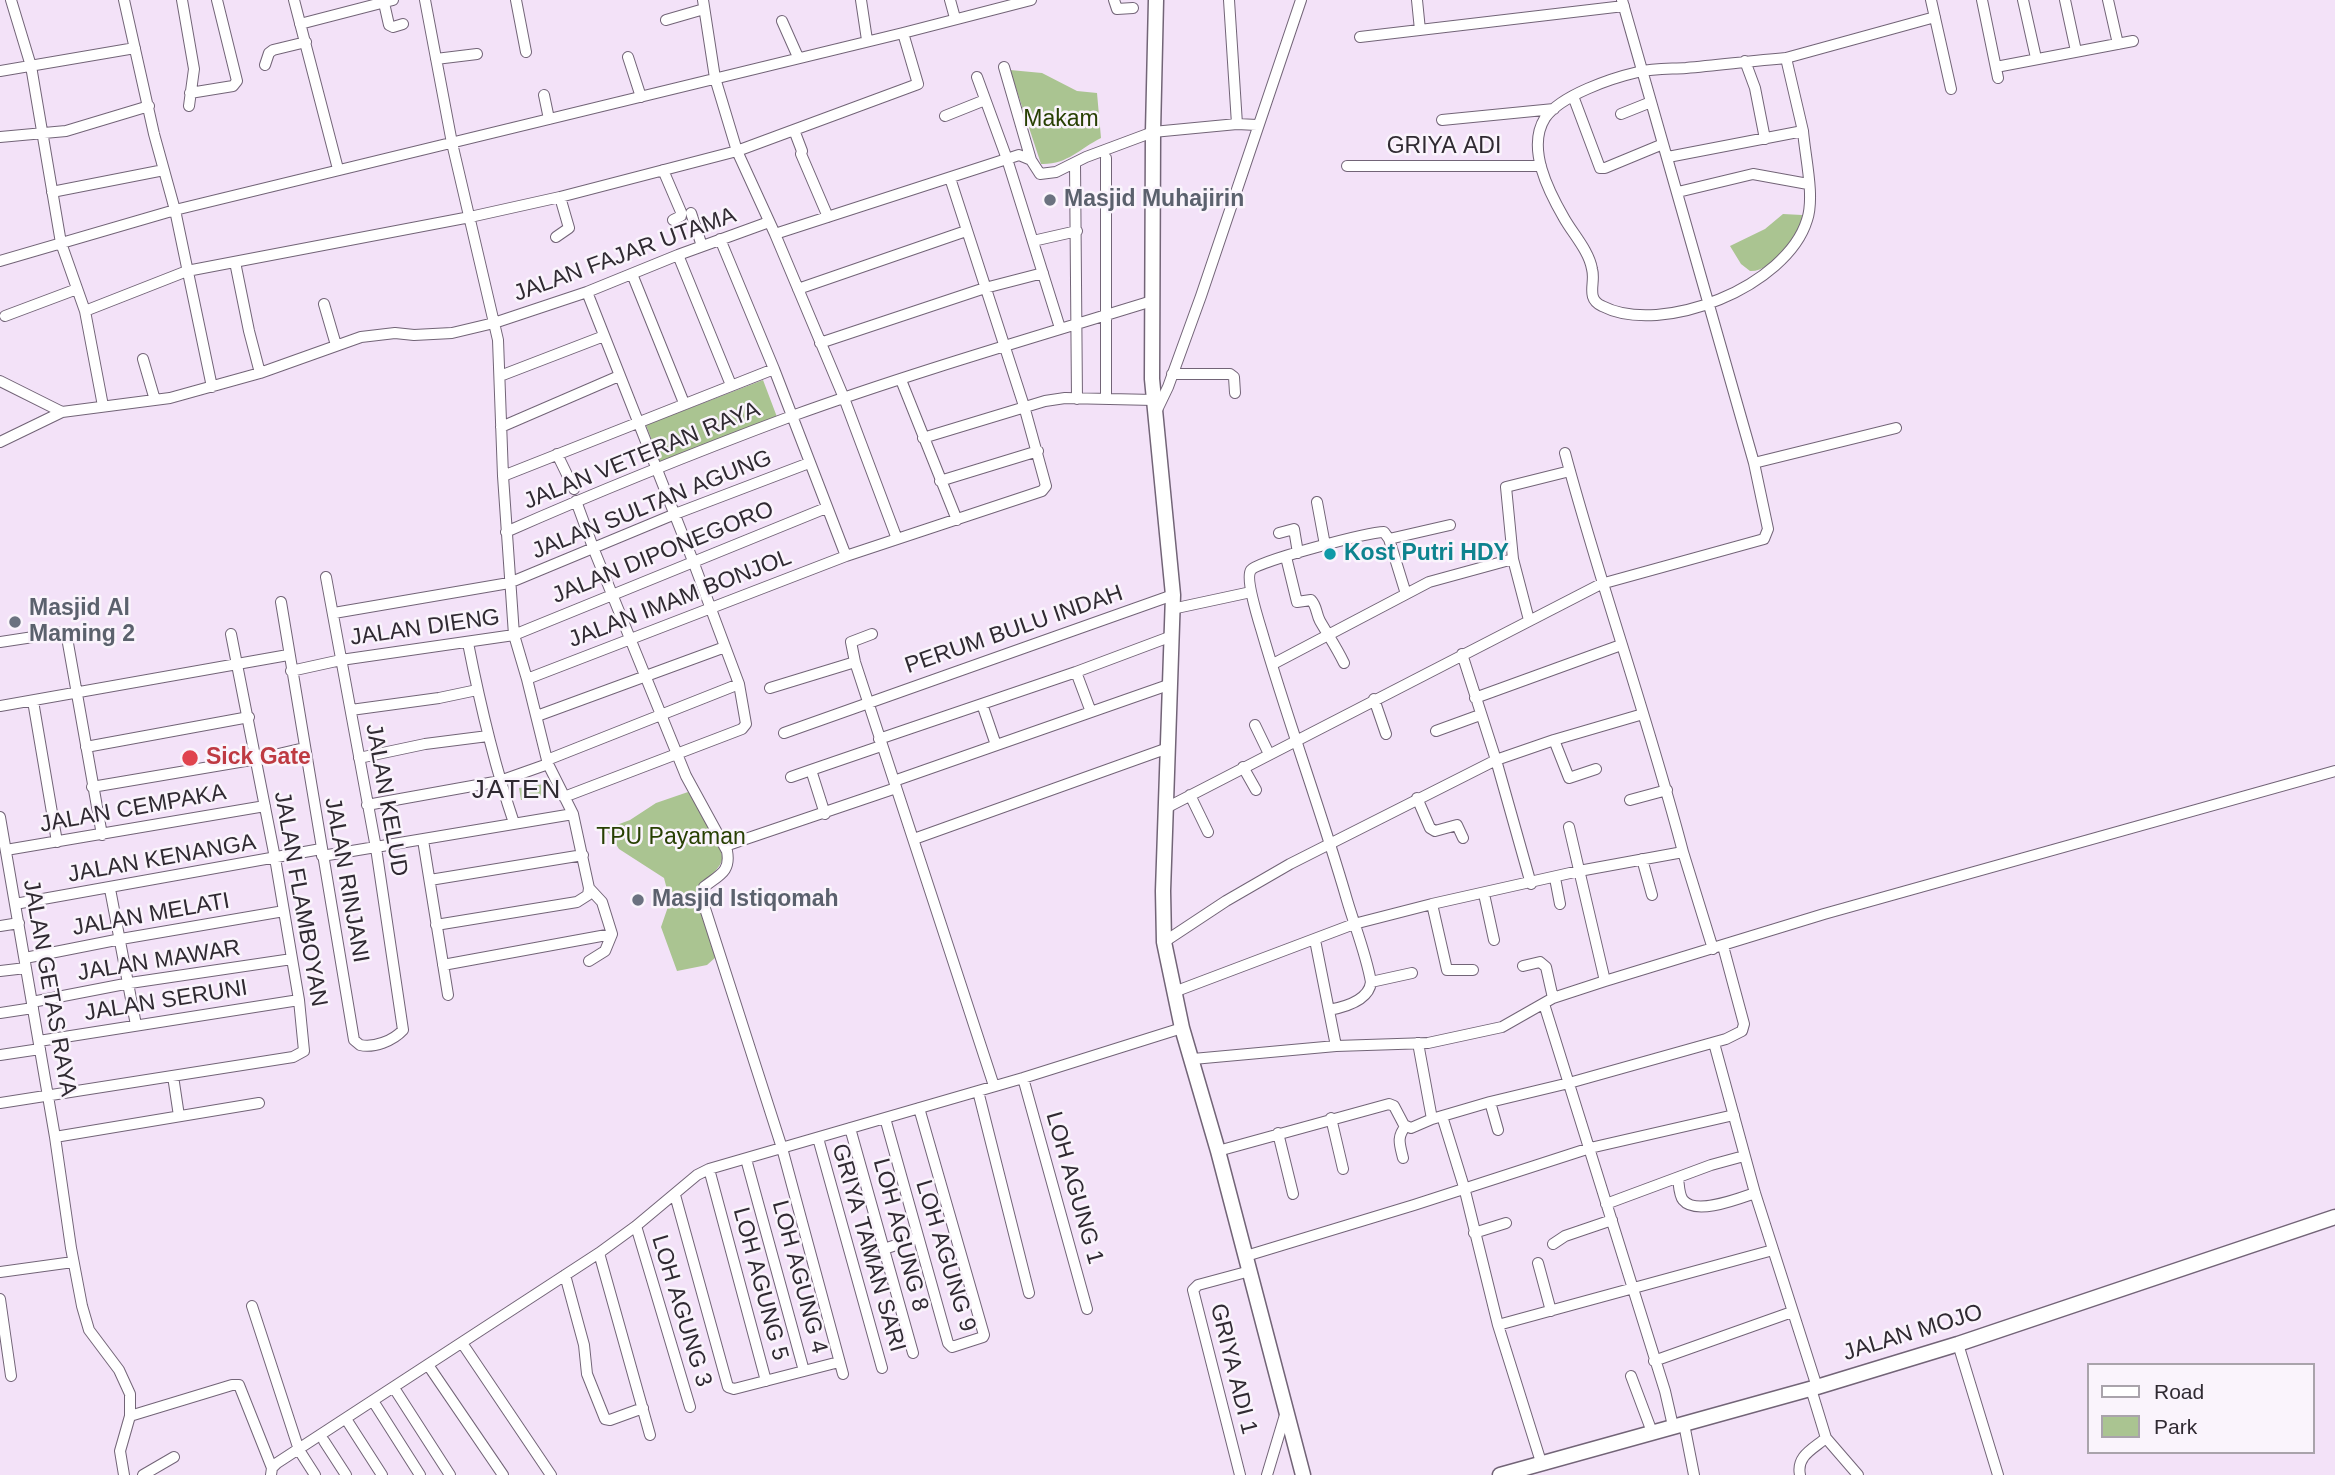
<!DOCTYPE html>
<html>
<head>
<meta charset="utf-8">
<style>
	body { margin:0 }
	#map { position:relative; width:2335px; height:1475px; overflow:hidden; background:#f3e2f8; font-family:Arial,sans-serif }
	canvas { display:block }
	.legend { position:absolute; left:2087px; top:1363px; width:228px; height:91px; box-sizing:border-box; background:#faf4fc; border:2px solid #a9a3ab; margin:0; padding:9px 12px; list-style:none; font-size:21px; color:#302a32 }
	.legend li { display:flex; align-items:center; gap:14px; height:35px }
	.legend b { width:35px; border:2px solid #a9a3ab }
</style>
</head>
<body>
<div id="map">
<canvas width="2335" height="1475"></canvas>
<ul class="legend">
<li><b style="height:9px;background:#fff"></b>Road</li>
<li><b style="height:19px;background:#aac491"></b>Park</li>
</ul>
</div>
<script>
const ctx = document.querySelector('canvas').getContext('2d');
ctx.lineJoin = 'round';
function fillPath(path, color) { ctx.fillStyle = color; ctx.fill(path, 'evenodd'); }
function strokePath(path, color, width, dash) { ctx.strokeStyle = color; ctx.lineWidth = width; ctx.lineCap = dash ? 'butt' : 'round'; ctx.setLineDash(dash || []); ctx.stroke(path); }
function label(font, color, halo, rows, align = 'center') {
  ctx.font = font + ' Arial,sans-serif'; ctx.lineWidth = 5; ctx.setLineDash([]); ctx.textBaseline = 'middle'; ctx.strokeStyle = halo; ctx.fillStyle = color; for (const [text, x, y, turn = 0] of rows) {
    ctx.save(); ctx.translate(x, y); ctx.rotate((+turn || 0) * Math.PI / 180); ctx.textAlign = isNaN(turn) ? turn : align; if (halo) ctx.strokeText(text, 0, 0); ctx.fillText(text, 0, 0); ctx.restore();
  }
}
const green = new Path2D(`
	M1010 70 1042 73 1077 91 1097 93 1101 138C1079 149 1067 165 1041 164Z
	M1783 214 1802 215C1804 235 1770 273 1750 271L1741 264 1730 246 1765 229Z
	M763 380 777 417 660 462 646 425Z
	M544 784 546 795 521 800 519 788Z
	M688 792C696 805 725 846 722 860 720 869 704 882 698 890L704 923 716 957 707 965 677 971 661 927 670 901 664 878 619 849 606 829 630 820 656 803Z`);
const street = new Path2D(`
	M11 0 31 66 61 243 85 311
	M124 0 154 134 175 210 212 387
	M182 0 194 69 189 106
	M294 0 338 169
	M425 0 452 143 498 340 503 476 514 635 527 679 548 764 573 814 589 888 602 902 612 934 605 951 589 961
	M516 0 526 52
	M703 0 715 78 737 151 775 234 844 398 897 539
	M861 0 867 40
	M950 0 955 18
	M1114 0 1117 9 1133 8
	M1229 0 1237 124 1257 125
	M1417 0 1420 30
	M1931 0 1951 89
	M1982 0 1998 78
	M2023 0 2036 58
	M2065 0 2076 51
	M2108 0 2118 44
	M384 3 389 25 393 27 403 24
	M666 20 704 9
	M782 21 798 57
	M300 24 393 0
	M1360 37 1624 6
	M628 57 641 97
	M436 59 477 54
	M1745 61 1755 88 1765 139
	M265 65 269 53 273 50 306 42
	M1004 67 1031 160
	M1996 67 2133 41
	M0 71 135 48
	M977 77 1007 159 1060 328
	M190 93 233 86 237 81 217 0
	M544 95 549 119
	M1573 96 1600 168H1605L1663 144
	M1621 114 1651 102
	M945 116 985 100
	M1442 120 1554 109
	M794 130 802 151 801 154 828 217
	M1803 131 1786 58 1935 17
	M0 137 66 131 149 106
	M1668 157 1803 131C1805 156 1815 197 1807 220 1787 286 1662 337 1602 306 1585 298 1596 283 1592 269 1589 251 1573 234 1564 218 1549 192 1526 148 1545 118 1561 95 1612 78 1638 72 1654 68 1670 69 1686 68 1719 65 1752 61 1786 58
	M1075 163 1077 399
	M1347 166H1541
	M663 170 681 212V216L673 220
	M52 192 164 170
	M1678 192 1753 174 1808 184
	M691 213 702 246
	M775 234 1019 155 1031 160 1040 174 1056 172 1086 157 1153 132 1237 124
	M556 237 569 228 560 197
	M720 239 774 369 846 556
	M1033 241 1077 231
	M678 255 731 385
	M0 261 175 210 903 33 1031 0
	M235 262 249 331 260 373
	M632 274 684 403
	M798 289 966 231
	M324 304 336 345
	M5 316 77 289
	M820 343 985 288 1043 273
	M143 359 155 400
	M1172 374H1230L1234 377 1235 393
	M500 376 604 336
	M901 380 957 520
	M0 381 62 412
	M1106 398V158
	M103 406 85 311 187 271 470 217 560 197 737 151 918 84 903 33
	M1156 412 1168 387 1201 296 1301 0
	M501 427 619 376
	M923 438 1045 401 1065 398 1154 400
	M0 442 62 412 170 398 260 373 361 337 395 333 414 335 452 333 494 323 587 292 678 255 769 222
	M1565 453C1601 587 1648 718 1683 852
	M557 454 574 489
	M1754 463 1896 428
	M503 476 774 369
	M940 481 1038 451
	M576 501 594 550 686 776 727 851C731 872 719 875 704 887L702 899 782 1148 843 1374
	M1317 502 1325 545
	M506 532C601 490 696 452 792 416 911 373 1032 338 1152 301
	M1279 533 1294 529 1298 553
	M1389 539 1450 525
	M1286 557 1297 602 1311 600C1317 606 1316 614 1320 621 1328 635 1337 648 1344 663
	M281 602 354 1040 360 1045C374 1048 393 1041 403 1030L376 848 326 577
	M1172 609 1251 592
	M334 613 509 583 675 514 809 463
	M1529 620 1513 559 1506 487 1570 471
	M872 634 851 642 855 662 994 1086
	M0 642 66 632 102 835
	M468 643C480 704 494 764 514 823
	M1462 654 1496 760 1531 884
	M1273 664 1429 582 1513 559
	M291 671 341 660 514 635 826 508
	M1076 672 1091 712
	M527 679 846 556 1042 491 1046 486 1024 406 950 178
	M770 688 855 662
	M1475 698 1621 645
	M1374 699 1386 734
	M33 701 57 842
	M982 704 996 745
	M0 706 288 655
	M351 710 439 698 477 690
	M537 716 725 647
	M1255 725 1269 754
	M1436 731 1480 715
	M784 733 1173 595
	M879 739 1076 672 1172 636
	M1554 740 1569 778 1596 769
	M86 747 249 717
	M359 758 425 744 488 736
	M547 760 739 684
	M1243 767 1256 790
	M811 770 881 746
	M791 777 811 770 825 814
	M894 781 1171 684
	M92 787 257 759 304 748
	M1190 795 1208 832
	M564 797 742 729 746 724 739 684 693 561 587 292
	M1417 798 1430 828 1435 831 1457 825 1463 838
	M1630 800 1667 790
	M367 805 500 781 548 764
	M1166 808 1601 584 1764 539 1768 529 1754 463 1622 0
	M0 817 55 1137 71 1248 82 1306 89 1330 119 1370 130 1394V1416L120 1451 124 1475
	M1569 827 1605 981
	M914 839 1168 748
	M423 840 448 995
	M725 846 896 788
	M6 850 265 806
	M322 856 573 814
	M1642 859 1652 895
	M1555 878 1560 904
	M430 880 583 855
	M110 889 136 1025
	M1484 894 1494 940
	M15 904 321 849
	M1432 904 1447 970H1473
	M436 925 577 902 588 895 589 888
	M0 926 19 923
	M1315 940 1336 1046
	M1164 942 1226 901 1290 864 1496 760 1554 740 1643 714
	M25 958 121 939 284 911
	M443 965 612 934
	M1523 966 1540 962 1546 967 1553 998
	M0 971 26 968
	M1371 982 1412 973
	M1174 992 1354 924 1432 904 1579 871 1683 852 1713 949
	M32 1002 130 983 292 959
	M1544 1004 1665 1391 1673 1426
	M1329 1010C1345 1007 1369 1000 1371 982 1366 954 1355 927 1347 900 1321 810 1288 722 1262 632 1259 622 1245 578 1251 570 1258 561 1369 532 1384 532L1389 539 1406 594
	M0 1013 33 1008
	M39 1041 299 1000
	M1418 1043 1432 1119
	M1714 1043 1755 1193 1817 1387
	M0 1055 40 1049
	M1193 1059 1336 1046 1428 1043 1502 1027 1553 998 1605 981 1824 914 2335 771
	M173 1076 179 1116
	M1023 1078 1087 1309
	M978 1091 1029 1293
	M1490 1102 1498 1130
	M0 1103 293 1057 304 1051 299 1000 275 858 231 634
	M1442 1116 1464 1187 1498 1325 1541 1462
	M885 1118 948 1343 952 1347 983 1337 984 1335 919 1108
	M1331 1118 1343 1169
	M850 1128 913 1353
	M1278 1133 1293 1194
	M55 1137 259 1103
	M818 1138 882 1368
	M1218 1151 1389 1104 1394 1106 1404 1125 1411 1128 1432 1119 1490 1102 1569 1083 1726 1039 1742 1031 1744 1024 1723 946
	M1403 1158C1400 1145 1396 1137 1406 1126
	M746 1159 804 1371 839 1362
	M709 1169 766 1381
	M1678 1178C1679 1185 1679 1195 1683 1200 1696 1216 1740 1198 1755 1193
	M675 1195 728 1387 734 1389 804 1371
	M1606 1204 1711 1165 1744 1156
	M636 1226 690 1407
	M1474 1233 1506 1223
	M1553 1244 1565 1236 1612 1220
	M884 1249 917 1238
	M599 1253 650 1435
	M1246 1256 1414 1205 1590 1148 1734 1115
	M1538 1263 1551 1311
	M0 1272 73 1262
	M565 1275 584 1345 587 1374 605 1419 610 1420 643 1408
	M0 1299 11 1376
	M252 1306 299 1450 315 1475
	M1498 1325 1773 1250
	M462 1343 551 1475
	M1958 1344 1998 1475
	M1654 1361 1792 1312
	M428 1365 503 1475
	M1631 1376 1652 1432
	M394 1388 450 1475
	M1811 1389 1826 1438 1858 1475
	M373 1401 420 1475
	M130 1416 232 1385H239L272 1468
	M346 1419 382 1475
	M1684 1424 1694 1475
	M324 1441 346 1475
	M143 1475 174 1457
	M271 1475 272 1468 277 1463 599 1253 636 1226 697 1175 709 1169 1023 1078 1182 1028
	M1240 1475 1193 1290 1198 1285 1250 1271
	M1267 1475 1285 1415
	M1800 1475C1796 1456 1813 1449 1826 1438`);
const secondary = new Path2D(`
	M1156 0 1153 132 1152 379 1173 595 1163 891 1164 942 1182 1028 1218 1151 1303 1475
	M1500 1475 1817 1387 1958 1344 2335 1217`);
const markers = [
	[1050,200,7,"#6b7280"],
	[1330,554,7,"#0f9aa8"],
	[15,622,7,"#6b7280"],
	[190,758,9,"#e0444e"],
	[638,900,7,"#6b7280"]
];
const parkNames = [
	["Makam",1061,120],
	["TPU Payaman",671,838]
];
const streetNames = [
	["GRIYA ADI",1444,147],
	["JALAN FAJAR UTAMA",625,255,-20],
	["JALAN VETERAN RAYA",642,456,-22],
	["JALAN SULTAN AGUNG",652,505,-22],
	["JALAN DIPONEGORO",663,553,-22],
	["JALAN IMAM BONJOL",680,599,-21],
	["JALAN DIENG",425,628,-8],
	["PERUM BULU INDAH",1014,630,-19],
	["JALAN KELUD",386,800,80],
	["JALAN CEMPAKA",133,809,-10],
	["JALAN KENANGA",162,859,-10],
	["JALAN RINJANI",346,880,80],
	["JALAN FLAMBOYAN",300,899,80],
	["JALAN MELATI",151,915,-10],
	["JALAN MAWAR",159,961,-9],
	["JALAN GETAS RAYA",49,988,80],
	["JALAN SERUNI",166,1001,-9],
	["LOH AGUNG 1",1074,1188,74],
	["LOH AGUNG 8",900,1235,75],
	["GRIYA TAMAN SARI",868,1248,74],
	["LOH AGUNG 9",945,1256,73],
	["LOH AGUNG 4",799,1277,75],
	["LOH AGUNG 5",760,1284,75],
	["LOH AGUNG 3",681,1311,73],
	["JALAN MOJO",1913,1333,-17],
	["GRIYA ADI 1",1233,1369,76]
];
const worshipNames = [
	["Masjid Muhajirin",1064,200],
	["Masjid Al",29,609],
	["Maming 2",29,635],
	["Masjid Istiqomah",652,900]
];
const cultureNames = [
	["Kost Putri HDY",1344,554]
];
const healthNames = [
	["Sick Gate",206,758]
];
const quarterNames = [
	["JATEN",517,791]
];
fillPath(green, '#aac491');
strokePath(street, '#726477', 12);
strokePath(secondary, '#726477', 17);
strokePath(street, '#fff', 10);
strokePath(secondary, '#fff', 14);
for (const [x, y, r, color] of markers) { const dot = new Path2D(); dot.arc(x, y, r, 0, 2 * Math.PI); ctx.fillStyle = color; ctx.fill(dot); strokePath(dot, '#faf4fc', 2.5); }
label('23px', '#284003', '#faf4fc', parkNames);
label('23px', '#302a32', '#faf4fc', streetNames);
label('bold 23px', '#5b616d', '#faf4fc', worshipNames, 'left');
label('bold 23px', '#0d838f', '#faf4fc', cultureNames, 'left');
label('bold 23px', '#be3a42', '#faf4fc', healthNames, 'left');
ctx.letterSpacing = '2px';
label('26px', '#302a32', '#faf4fc', quarterNames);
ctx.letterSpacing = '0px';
</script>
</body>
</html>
